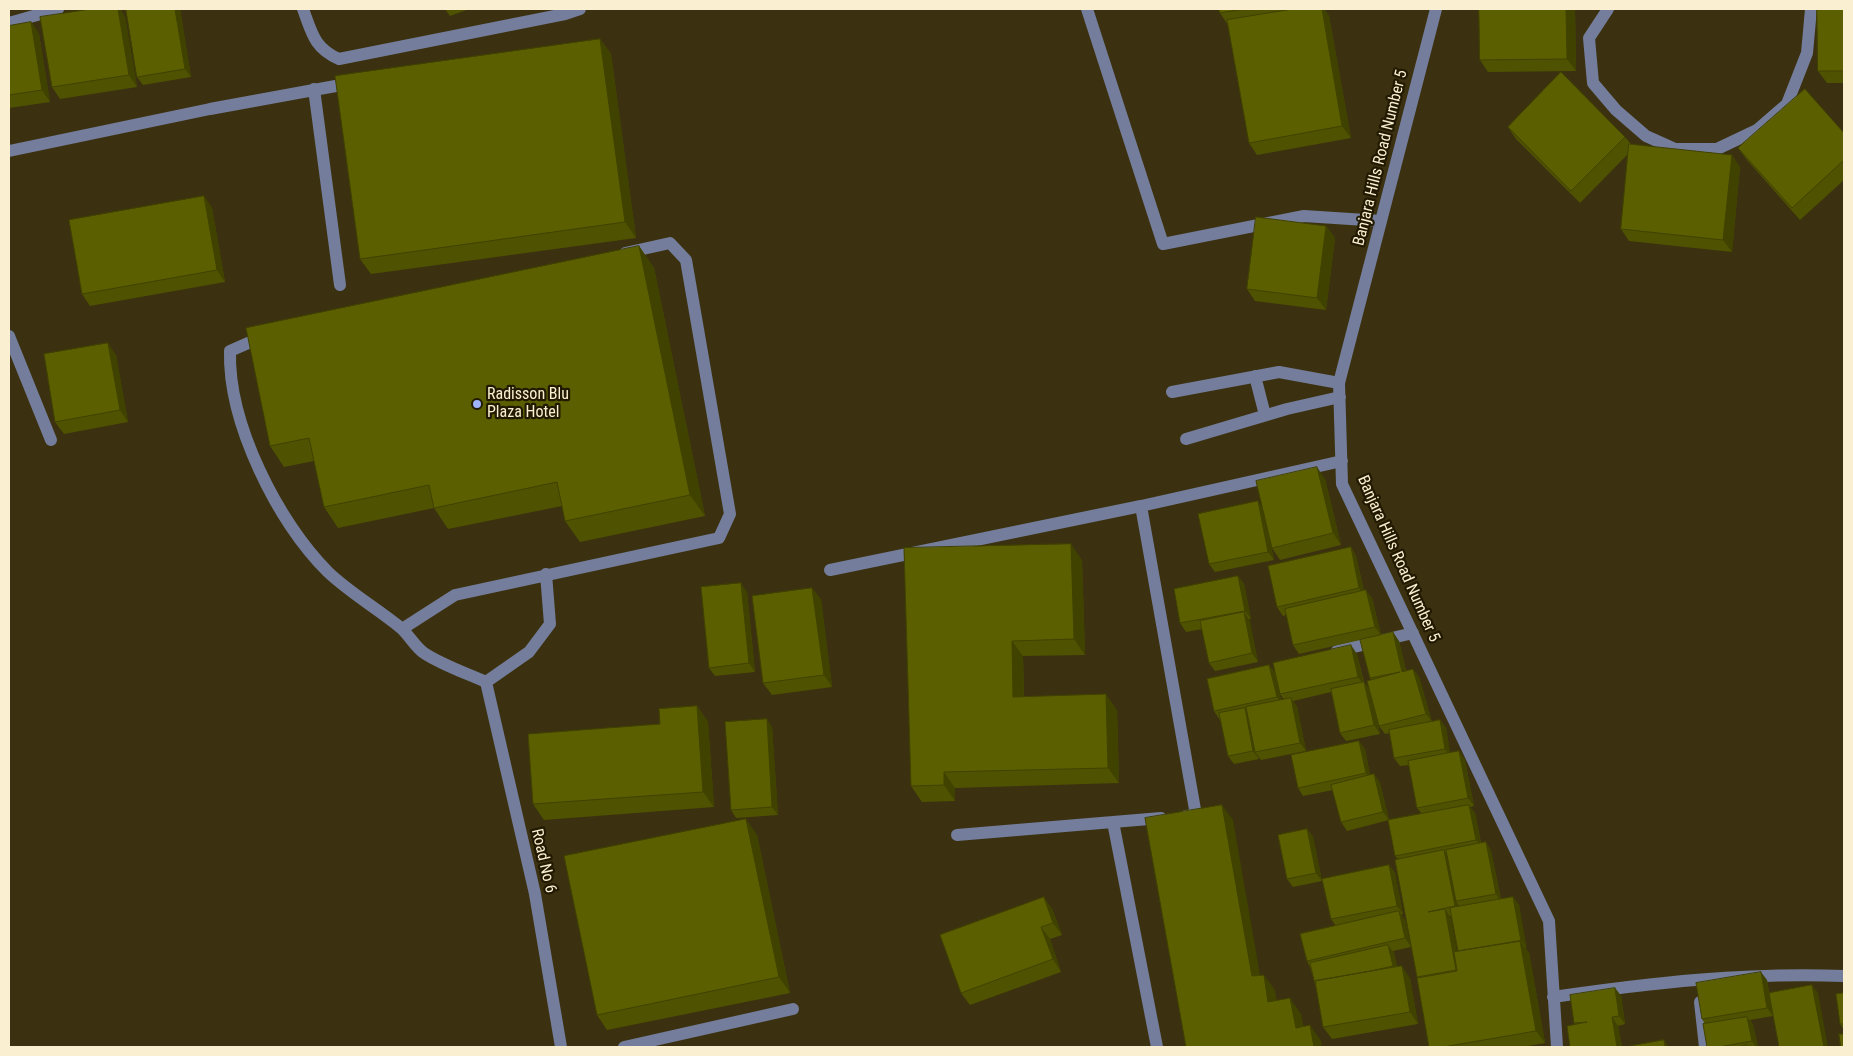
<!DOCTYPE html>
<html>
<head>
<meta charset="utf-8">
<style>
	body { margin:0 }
	#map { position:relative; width:1853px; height:1056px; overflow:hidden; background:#3b3110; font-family:"Roboto Condensed",sans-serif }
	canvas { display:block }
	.frame { position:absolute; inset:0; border:10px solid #faefd0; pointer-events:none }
</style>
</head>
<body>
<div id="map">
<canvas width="1853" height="1056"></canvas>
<div class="frame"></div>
</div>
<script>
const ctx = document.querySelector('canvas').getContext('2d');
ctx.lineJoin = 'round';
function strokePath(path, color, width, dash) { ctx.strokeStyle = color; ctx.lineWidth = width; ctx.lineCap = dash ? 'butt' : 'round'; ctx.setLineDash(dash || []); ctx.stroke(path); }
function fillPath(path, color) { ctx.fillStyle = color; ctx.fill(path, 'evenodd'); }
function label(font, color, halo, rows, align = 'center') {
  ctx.font = font + ' "Roboto Condensed",sans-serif'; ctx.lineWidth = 4.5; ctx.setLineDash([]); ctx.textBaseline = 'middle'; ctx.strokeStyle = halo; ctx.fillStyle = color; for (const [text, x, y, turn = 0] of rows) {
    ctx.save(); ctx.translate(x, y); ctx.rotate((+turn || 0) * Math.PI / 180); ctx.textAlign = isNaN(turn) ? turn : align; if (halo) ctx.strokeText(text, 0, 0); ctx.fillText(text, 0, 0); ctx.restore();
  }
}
const minor = new Path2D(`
	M303 9C312 33 314 48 339 59L565 14 580 9
	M1087 9 1163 244 1304 216 1381 221
	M1436 9 1339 383 1342 484 1549 921 1557 1047
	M1608 9 1589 38 1593 83 1616 110 1646 136 1675 149H1717L1757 130 1787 104 1807 53 1811 9
	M9 23 58 9
	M314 89 340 285
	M9 151 210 109 352 83
	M9 336 51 440
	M264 336 230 351C228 424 278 522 328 572 350 593 378 609 401 628 409 635 415 647 424 653 442 665 466 673 486 682
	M1255 376 1265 415
	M1172 392 1279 372 1339 383
	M1186 439 1287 409 1340 397
	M830 570 1141 506
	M402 629 455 595 719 538 730 514 686 260 670 243 625 253
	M1337 651 1413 633
	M486 682 535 894 561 1047
	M486 682 529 652 550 624 546 574
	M1186 816 1196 815 1141 506 1342 461
	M1113 822 1157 1047
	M957 835 1161 818
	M1553 997C1650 983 1746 972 1844 976
	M1700 1002 1705 1047
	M624 1047 793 1009`);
const wall = new Path2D(`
	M91 9H120L125 17 137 87 60 99 52 87Z
	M180 9 191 77 143 85 137 77Z
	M445 9H469L450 16Z
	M1219 9H1324L1329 16 1351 138 1257 155 1249 143 1228 25 1220 13Z
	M1575 9 1576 71 1488 72 1480 60Z
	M1844 9V83H1827L1818 71Z
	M31 22 39 34 50 102 9 108V26Z
	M600 39 611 54 636 238 371 274 360 259Z
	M1508 127 1625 137 1631 144 1740 167 1732 252 1629 241 1621 229 1628 154 1580 203 1516 139Z
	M1844 133V180L1800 220 1747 160 1738 148Z
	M204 196 212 208 225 282 90 306 82 294Z
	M1326 226 1335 238 1326 310 1255 301 1247 289Z
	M639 246 654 268 705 516 580 542 565 521 562 506 448 529 434 508 338 528 324 507 314 461 284 467 270 446Z
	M116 355 128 422 64 434 55 422Z
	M1325 479 1341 545 1280 560 1272 548 1268 532 1274 560 1215 572 1209 564 1258 501 1262 508Z
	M1351 547 1356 556 1364 591 1372 598 1381 635 1399 641 1406 671 1413 669 1419 677 1432 722 1440 720 1446 728 1450 753 1459 751 1465 760 1474 806 1470 807 1475 813 1481 843 1486 842 1491 851 1501 899 1513 897 1519 905 1526 949 1529 953 1545 1043 1522 1047H1429L1398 859 1395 856 1422 814 1417 808 1409 765 1400 766 1394 758 1390 733 1385 734 1379 726 1373 702 1380 734 1346 741 1340 733 1331 692 1293 701 1297 707 1306 751 1261 760 1258 756 1259 759 1234 764 1228 756 1221 719 1220 720 1214 711 1269 665 1275 673 1281 700H1284L1280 694 1357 654 1364 682 1369 689 1371 680 1370 678 1369 638 1299 654 1293 645 1286 615 1283 616 1277 607ZM1450 916H1451L1458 951 1457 952Z
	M904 548 1082 560 1085 655 1023 656 1024 697 1117 710 1119 783 955 788V801L922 802 911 786Z
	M1238 576 1244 584 1251 619H1249L1258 662 1215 671 1209 663 1202 629 1186 632 1180 623Z
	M812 588 821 600 832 687 772 695 763 683Z
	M747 592 755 672 715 676 709 668Z
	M697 706 708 722 714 807 544 820 533 804 660 724Z
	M772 727 778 815 736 818 731 810Z
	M1365 749 1370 775 1374 774 1380 783 1389 820 1347 831 1341 822 1333 790 1303 796 1298 788Z
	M1307 829 1313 837 1322 881 1293 887 1287 879Z
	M757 835 790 993 607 1030 597 1015Z
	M1389 865 1395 873 1403 914 1401 915 1405 920 1411 947 1393 951 1394 953 1397 967 1410 978 1418 1024 1332 1039 1323 1027 1316 986 1315 984 1310 967 1307 961 1336 926 1331 919Z
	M1052 909 1062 935 1050 939 1061 972 970 1005 961 993Z
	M1767 980 1773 1016 1750 1020 1753 1025 1758 1047H1707L1705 1024 1702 1019Z
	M1615 988 1621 996 1625 1024 1618 1026 1622 1047H1570L1575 1024 1574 1023Z
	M1844 993V1030L1840 1024Z`);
const shadedWall = new Path2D(`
	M118 9H120L125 17 137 87 129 75Z
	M175 9H180L191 77 185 69Z
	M1322 9H1324L1329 16 1351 138 1342 126Z
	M1566 9H1575L1576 71 1567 59Z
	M31 22 39 34 50 102 42 90Z
	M600 39 611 54 636 238 625 222Z
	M1732 155 1740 167 1732 252 1723 240Z
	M204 196 212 208 225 282 217 270Z
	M1326 226 1335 238 1326 310 1317 298Z
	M639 246 654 268 705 516 690 495Z
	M108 343 116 355 128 422 120 410Z
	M1317 467 1325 479 1341 545 1333 533Z
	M1258 501 1264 510 1274 560 1268 552Z
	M1071 544 1082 560 1085 655 1074 639Z
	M1351 547 1356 556 1365 597 1359 588Z
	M1238 576 1244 584 1251 619 1245 611Z
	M741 583 747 592 755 672 749 663Z
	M812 588 821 600 832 687 824 675Z
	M1366 590 1372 598 1381 635 1375 627Z
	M1244 612 1250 621 1258 662 1252 653Z
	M1393 632 1399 641 1408 680 1402 672Z
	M1012 641 1023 656 1024 712 1013 697Z
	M1351 645 1357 654 1364 685 1358 677Z
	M1269 665 1275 673 1282 705 1277 697Z
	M1413 669 1419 677 1432 722 1426 714Z
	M1364 682 1370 690 1380 734 1374 725Z
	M1106 694 1117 710 1119 783 1108 768Z
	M1291 698 1297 707 1306 751 1300 743Z
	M697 706 708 722 714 807 703 792Z
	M1245 708 1251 716 1255 752 1258 756 1259 759 1253 751Z
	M767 719 772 727 778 815 772 807Z
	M1440 720 1446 728 1451 758 1445 749Z
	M1359 741 1365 749 1371 782 1366 773Z
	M1459 751 1465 760 1474 806 1468 798Z
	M944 772 955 788V801L944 785Z
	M1374 774 1380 783 1389 820 1383 812Z
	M1222 805 1233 820 1263 992 1252 976Z
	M1469 805 1475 813 1482 848 1476 840Z
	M746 819 757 835 790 993 779 977Z
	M1307 829 1313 837 1322 881 1316 873Z
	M1486 842 1491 851 1501 902 1496 894Z
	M1444 850 1450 859 1456 901 1459 906 1460 914 1455 906Z
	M1389 865 1395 873 1403 914 1397 906Z
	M1044 897 1052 909 1062 935 1053 923Z
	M1513 897 1519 905 1527 949 1521 941Z
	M1445 909 1451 918 1462 978 1456 970Z
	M1399 911 1405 920 1411 947 1405 938Z
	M1041 927 1050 939 1061 972 1053 959Z
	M1520 941 1529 953 1545 1043 1536 1031Z
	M1388 945 1394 953 1399 974 1393 966Z
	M1402 966 1410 978 1418 1024 1410 1012Z
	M1761 972 1767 980 1773 1016 1767 1008Z
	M1264 975 1275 990 1279 1017 1268 1002Z
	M1812 985 1818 993 1828 1047H1824Z
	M1615 988 1621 996 1625 1024 1619 1016Z
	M1290 998 1301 1014 1307 1043 1296 1028Z
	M1612 1017 1618 1026 1622 1047H1617Z
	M1747 1017 1753 1025 1758 1047H1756L1752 1041Z
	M1310 1025 1321 1041 1322 1047H1314Z
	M1664 1040 1668 1047H1665Z`);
const building = new Path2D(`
	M91 9H118L129 75 52 87 40 17Z
	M126 9H175L185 69 137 77Z
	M1219 9H1243L1220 13Z
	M1293 9H1322L1342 126 1249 143 1227 20Z
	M1479 9H1566L1567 59 1480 60Z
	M1817 9H1844V71H1818Z
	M31 22 42 90 9 95V26Z
	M600 39 625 222 360 259 335 76Z
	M1561 72 1625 137 1571 191 1508 127Z
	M1805 89 1844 133V160L1792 208 1738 148Z
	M1629 144 1732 155 1723 240 1621 229Z
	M204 196 217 270 82 294 69 220Z
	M1256 217 1326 226 1317 298 1247 289Z
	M639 246 690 495 565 521 557 482 434 508 429 485 324 507 309 438 270 446 246 328Z
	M108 343 120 410 55 422 44 354Z
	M1317 467 1333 533 1272 548 1256 481Z
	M1258 501 1268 552 1209 564 1198 514Z
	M1071 544 1074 639 1012 641 1013 697 1106 694 1108 768 944 772V785L911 786 904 548Z
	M1351 547 1359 588 1277 607 1268 566Z
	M1238 576 1245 611 1180 623 1174 589Z
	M741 583 749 663 709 668 701 587Z
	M812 588 824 675 763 683 752 596Z
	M1366 590 1375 627 1293 645 1285 609Z
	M1244 612 1252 653 1209 663 1200 621Z
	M1393 632 1402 672 1413 669 1426 714 1379 726 1367 681 1400 672 1370 678 1360 640Z
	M1351 645 1358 677 1280 694 1273 663Z
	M1269 665 1277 697 1214 711 1207 679Z
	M1364 682 1374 725 1340 733 1331 689Z
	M1291 698 1300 743 1255 752 1246 707Z
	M697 706 703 792 533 804 528 734 660 724 659 709Z
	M1245 708 1253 751 1228 756 1219 713Z
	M767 719 772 807 731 810 725 722Z
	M1440 720 1445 749 1394 758 1389 730Z
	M1359 741 1366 773 1298 788 1291 755Z
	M1459 751 1468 798 1417 808 1408 761Z
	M1374 774 1383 812 1341 822 1331 785Z
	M1222 805 1252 976 1264 975 1268 1002 1290 998 1296 1028 1310 1025 1314 1047H1186L1145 818Z
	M1469 805 1476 840 1395 856 1388 820Z
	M746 819 779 977 597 1015 564 856Z
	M1307 829 1316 873 1287 879 1278 835Z
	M1486 842 1496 894 1456 901 1446 850Z
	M1444 850 1455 906 1428 912 1445 909 1456 970 1417 977 1395 860Z
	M1389 865 1397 906 1331 919 1322 879Z
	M1044 897 1053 923 1041 927 1053 959 961 993 940 935Z
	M1513 897 1521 941 1458 951 1450 908Z
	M1399 911 1405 938 1307 961 1300 934Z
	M1520 941 1536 1031 1443 1047H1429L1417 978 1457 971 1454 952Z
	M1388 945 1393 966 1371 971 1315 981 1316 984H1315L1310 963Z
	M1402 966 1410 1012 1323 1027 1315 981Z
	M1761 972 1767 1008 1702 1019 1696 983Z
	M1812 985 1824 1047H1779L1769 993Z
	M1615 988 1619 1016 1612 1017 1617 1047H1570L1567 1026 1587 1022 1574 1023 1570 995Z
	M1844 993V1024H1840L1836 994Z
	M1747 1017 1752 1041 1719 1047H1707L1703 1024Z
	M1839 1034H1844V1047H1841Z
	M1664 1040 1665 1047H1631V1046Z
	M1747 1045 1748 1047H1739Z`);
const markers = [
	[477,404,5,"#9fb3fd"]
];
const streetNames = [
	["Banjara Hills Road Number 5",1381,158,-76],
	["Banjara Hills Road Number 5",1398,559,66],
	["Road No 6",543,861,77]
];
const poiNames = [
	["Radisson Blu",487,395],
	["Plaza Hotel",487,413]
];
strokePath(minor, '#747d9b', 12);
fillPath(wall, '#4f5200');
fillPath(shadedWall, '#404200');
fillPath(building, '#5c5f00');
strokePath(building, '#404200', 1);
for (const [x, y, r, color] of markers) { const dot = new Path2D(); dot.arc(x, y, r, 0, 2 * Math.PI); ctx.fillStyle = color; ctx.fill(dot); strokePath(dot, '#211901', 2); }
label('16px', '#faefd0', '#211901', streetNames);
label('16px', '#faefd0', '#211901', poiNames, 'left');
</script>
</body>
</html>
